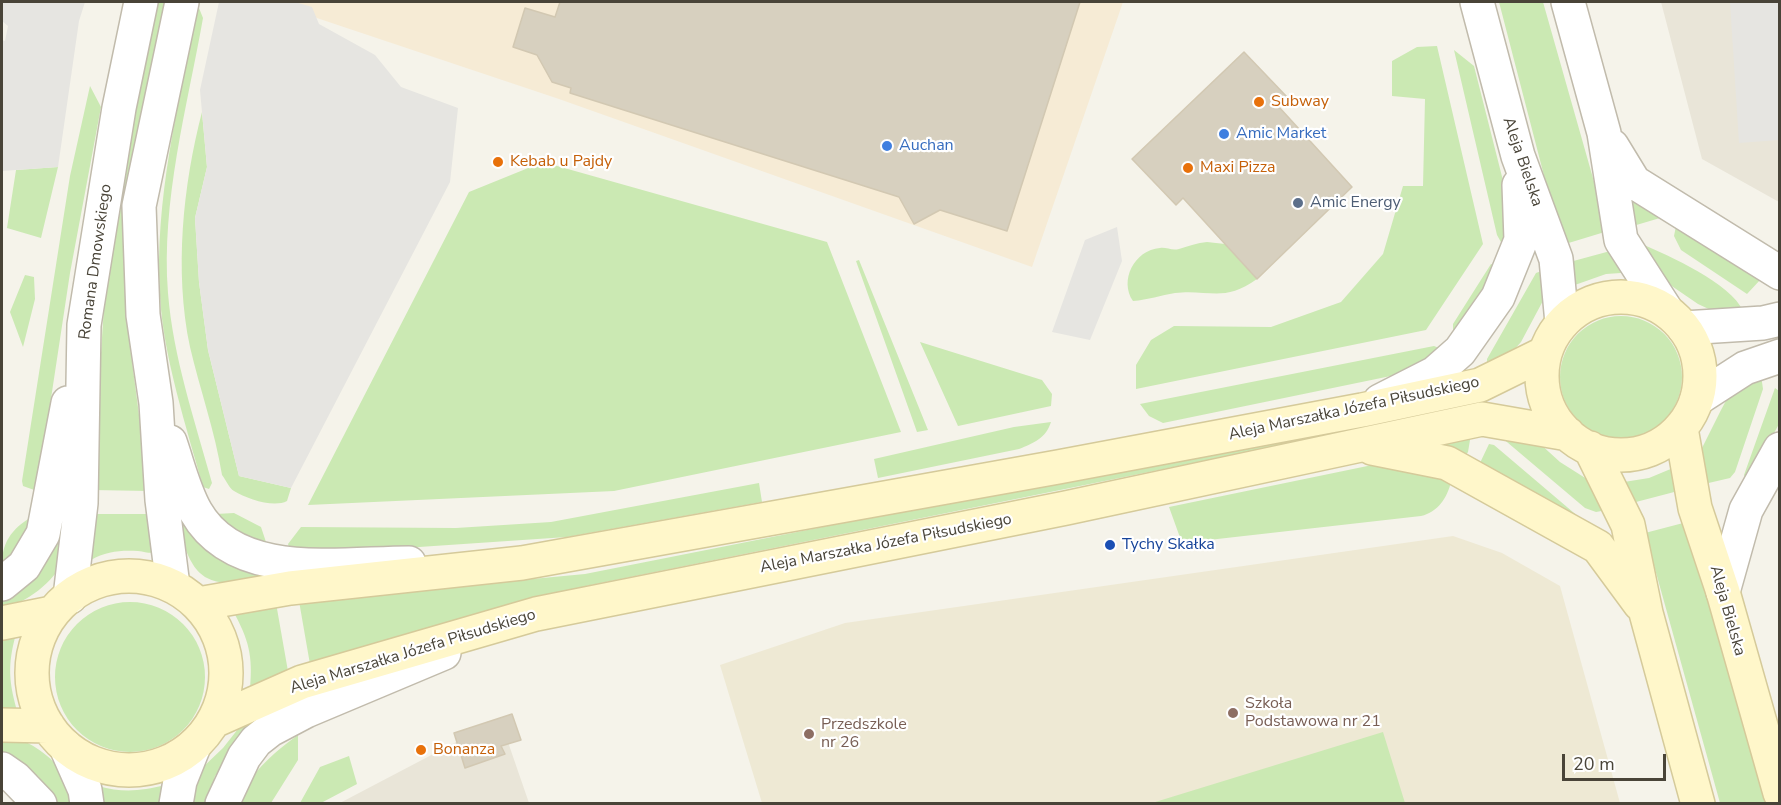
<!DOCTYPE html>
<html>
<head>
<meta charset="utf-8">
<style>
	body { margin:0 }
	#map { position:relative; width:1781px; height:805px; overflow:hidden; background:#f5f3ea; font-family:"Nunito Sans",sans-serif }
	canvas { display:block }
	.frame { position:absolute; inset:0; border:3px solid #494438; pointer-events:none }
	.scale { position:absolute; left:1562px; top:754px; width:104px; height:27px; box-sizing:border-box; border:3px solid #494438; border-top:0; padding-left:8px; font-size:18px; line-height:21px; white-space:nowrap; color:#494438; -webkit-text-stroke:4px #fff; paint-order:stroke }
</style>
</head>
<body>
<div id="map">
<canvas width="1781" height="805"></canvas>
<div class="frame"></div>
<div class="scale">20 m</div>
</div>
<script>
const ctx = document.querySelector('canvas').getContext('2d');
ctx.lineJoin = 'round';
function fillPath(path, color) { ctx.fillStyle = color; ctx.fill(path, 'evenodd'); }
function strokePath(path, color, width, dash) { ctx.strokeStyle = color; ctx.lineWidth = width; ctx.lineCap = dash ? 'butt' : 'round'; ctx.setLineDash(dash || []); ctx.stroke(path); }
function label(font, color, halo, rows, align = 'center') {
  ctx.font = font + ' "Nunito Sans",sans-serif'; ctx.lineWidth = 4.5; ctx.setLineDash([]); ctx.textBaseline = 'middle'; ctx.strokeStyle = halo; ctx.fillStyle = color; for (const [text, x, y, turn = 0] of rows) {
    ctx.save(); ctx.translate(x, y); ctx.rotate((+turn || 0) * Math.PI / 180); ctx.textAlign = isNaN(turn) ? turn : align; if (halo) ctx.strokeText(text, 0, 0); ctx.fillText(text, 0, 0); ctx.restore();
  }
}
const residential = new Path2D(`
	M1661 2H1779V202L1702 159Z
	M500 719 529 803 338 804Z`);
const commercial = new Path2D(`
	M269 2H1123L1032 267 559 99Z`);
const education = new Path2D(`
	M1453 536 1502 553 1560 586 1620 803H762L720 665 845 623Z`);
const green = new Path2D(`
	M156 2H166L130 196 125 308 149 491 92 490 104 307 121 194Z
	M1499 2H1543L1608 231 1562 245Z
	M199 8 203 18C187 108 161 201 168 293 173 357 195 421 212 483L209 489 203 487C187 429 163 356 160 296 154 200 179 105 196 11Z
	M1437 46 1483 244 1426 330 1136 389V365L1151 340 1174 326 1271 327 1341 302 1383 254 1403 186H1423L1425 99 1392 96V61L1417 47Z
	M1454 50 1474 66 1514 224 1502 244 1497 235Z
	M90 86 101 107 70 273 37 491 23 486 22 481 70 176Z
	M202 112 207 167 195 218 199 282 208 350 239 476 291 488 287 501C274 508 247 499 234 491 229 488 226 480 222 475 215 431 200 390 190 347 174 271 183 185 202 112Z
	M543 162 827 242 901 432 614 491 308 505 469 192Z
	M58 167 41 238 7 228 16 170Z
	M1622 189 1661 216 1660 218 1633 226Z
	M1676 226 1761 279 1747 294 1681 250 1674 236Z
	M1207 242 1225 244 1257 279C1224 303 1209 289 1175 293 1161 295 1148 300 1133 301 1119 281 1134 250 1160 248 1166 247 1172 251 1179 249 1189 246 1197 243 1207 242Z
	M1642 244C1669 256 1731 283 1743 311H1713L1698 304 1660 278Z
	M1614 250 1621 273 1606 274 1572 286 1566 263Z
	M859 260 928 430 917 432 856 261Z
	M1491 264 1500 266 1453 332V324Z
	M1547 269 1545 297 1521 342 1513 351 1487 365V359L1536 273Z
	M25 275 34 277 35 299 23 347 10 312Z
	M1560 377a61 61 0 1 1 122 0a61 61 0 1 1-122 0Z
	M920 342 1042 380 1052 394 1051 406 958 426Z
	M1434 346 1439 348 1415 371 1163 423 1149 416 1140 404Z
	M1761 375 1763 389 1735 472 1730 478 1700 485 1698 461 1702 448 1721 410 1728 397Z
	M1775 388 1779 391V424L1747 482 1744 475Z
	M1469 399 1470 407 586 586 311 670 299 601 585 574Z
	M1051 422C1046 438 1034 443 1019 449L878 478 874 459 1014 427Z
	M1472 428 1468 452 1462 461 1423 440Z
	M1501 437 1538 442 1560 462 1590 481 1612 509 1596 512 1585 508Z
	M1489 444 1494 445 1587 524 1479 465Z
	M1401 462 1451 482C1447 498 1438 512 1421 516L1182 543 1169 507 1382 463Z
	M1673 468 1678 491 1636 502 1624 482 1649 478Z
	M759 483 762 502 567 537 419 547 290 551 288 544 301 527 456 528 551 522Z
	M234 513 261 527 268 548 234 533 216 514Z
	M92 514H149L157 552C150 554 146 552 138 551 122 550 106 551 91 560L88 555Z
	M175 515 267 571 272 582C203 586 194 586 175 515Z
	M33 516 30 536 2 569C1 543 11 529 33 516Z
	M70 516C69 529 70 547 65 558 53 584 27 601 2 610V597L57 517Z
	M1687 522 1766 803H1720L1645 533Z
	M55 677a75 75 0 1 1 150 0a75 75 0 1 1-150 0Z
	M276 603 289 677 250 689C253 656 249 640 233 611Z
	M16 634C7 666 9 683 18 714L2 715V636Z
	M268 709 215 776 208 803 187 804 201 769 223 748 238 729 252 717Z
	M1383 732 1405 803H1152Z
	M2 734C37 741 69 768 77 803H57L38 776 2 756Z
	M298 735V760L271 803 234 804C251 774 270 755 298 735Z
	M349 756 357 784 321 803H300L320 767Z
	M165 785 162 804 101 803 98 786C123 793 141 791 165 785Z`);
const parking = new Path2D(`
	M2 2H85L79 21 58 167 2 171V40L5 41 8 26 2 21Z
	M219 2H295L312 7 319 24 375 55 401 87 458 108 450 182 291 488 239 476 208 350 199 282 195 218 207 167 200 90Z
	M1730 2H1779V140L1739 143Z
	M1117 227 1122 261 1090 340 1052 332 1085 240Z`);
const building = new Path2D(`
	M560 2H1080L1007 231 940 210 914 224 899 197 570 93 571 88 552 82 537 55 513 47 525 8 555 17Z
	M1244 52 1288 98 1279 107 1352 187 1257 279 1183 198 1176 205 1132 159Z
	M512 714 521 740 501 746 505 754 465 768 454 733Z`);
const tertiary = new Path2D(`
	M1477 2 1518 156 1556 259 1562 323
	M1568 2 1604 133 1621 240 1666 310
	M1612 146 1634 182 1780 273
	M1684 328 1763 323 1780 319
	M1697 399 1745 368 1780 356
	M1380 401 1435 373 1460 351 1498 297 1521 240 1519 185
	M170 442C178 465 184 491 196 512 236 582 340 563 409 563
	M2 584 24 566 43 534 68 403
	M173 586 162 500 156 403 143 315 139 206 182 2
	M1723 592 1746 510 1780 449
	M70 597 81 503 84 325 119 108 141 2
	M66 747 85 790 87 804
	M2 769 15 778 40 804
	M176 804 180 781 194 746
	M222 804 244 757 256 741 270 730 306 711 444 653`);
const secondary = new Path2D(`
	M1542 376a79 79 0 1 1 158 0a79 79 0 1 1-158 0Z
	M1681 428 1695 508 1723 592 1780 793
	M1372 448 1447 463 1598 547 1640 604
	M1590 448 1628 525 1646 613 1698 804
	M32 673a97 97 0 1 1 194 0a97 97 0 1 1-194 0Z
	M198 604 290 588 522 563 1058 467 1362 410 1480 385 1545 353
	M2 623 52 613
	M214 721 302 682 536 614 1066 508 1482 419 1568 434
	M2 725 48 726`);
const markers = [
	[1259,102,6,"#e8710a"],
	[1224,134,6,"#3f7fe0"],
	[887,146,6,"#3f7fe0"],
	[498,162,6,"#e8710a"],
	[1188,168,6,"#e8710a"],
	[1298,203,6,"#5c6f8a"],
	[1110,545,6,"#1a4fb4"],
	[1233,713,6,"#8d6e63"],
	[809,734,6,"#8d6e63"],
	[421,750,6,"#e8710a"]
];
const foodNames = [
	["Subway",1271,102],
	["Kebab u Pajdy",510,162],
	["Maxi Pizza",1200,168],
	["Bonanza",433,750]
];
const shopNames = [
	["Amic Market",1236,134],
	["Auchan",899,146]
];
const streetNames = [
	["Aleja Bielska",1522,162,71],
	["Romana Dmowskiego",96,262,-82],
	["Aleja Marszałka Józefa Piłsudskiego",1354,409,-12],
	["Aleja Marszałka Józefa Piłsudskiego",886,544,-11],
	["Aleja Bielska",1727,611,74],
	["Aleja Marszałka Józefa Piłsudskiego",413,652,-17]
];
const serviceNames = [
	["Amic Energy",1310,203]
];
const transitNames = [
	["Tychy Skałka",1122,545]
];
const educationNames = [
	["Szkoła",1245,704],
	["Podstawowa nr 21",1245,722],
	["Przedszkole",821,725],
	["nr 26",821,743]
];
fillPath(residential, '#e9e5d8');
fillPath(commercial, '#f6ebd5');
fillPath(education, '#eee9d4');
fillPath(green, '#cbe9b3');
fillPath(parking, '#e6e5e1');
fillPath(building, '#d7d0bf');
strokePath(building, '#d2c8b2', 1.5);
strokePath(tertiary, '#c1bbac', 36);
strokePath(secondary, '#d5ca9a', 36);
strokePath(tertiary, '#fff', 33);
strokePath(secondary, '#fff7ca', 33);
for (const [x, y, r, color] of markers) { const dot = new Path2D(); dot.arc(x, y, r, 0, 2 * Math.PI); ctx.fillStyle = color; ctx.fill(dot); strokePath(dot, '#fff', 2); }
label('16px', '#c56008', '#fff', foodNames, 'left');
label('16px', '#366cbe', '#fff', shopNames, 'left');
label('16px', '#494438', '#fff', streetNames);
label('16px', '#4e5e75', '#fff', serviceNames, 'left');
label('16px', '#164399', '#fff', transitNames, 'left');
label('16px', '#785e54', '#fff', educationNames, 'left');
</script>
</body>
</html>
